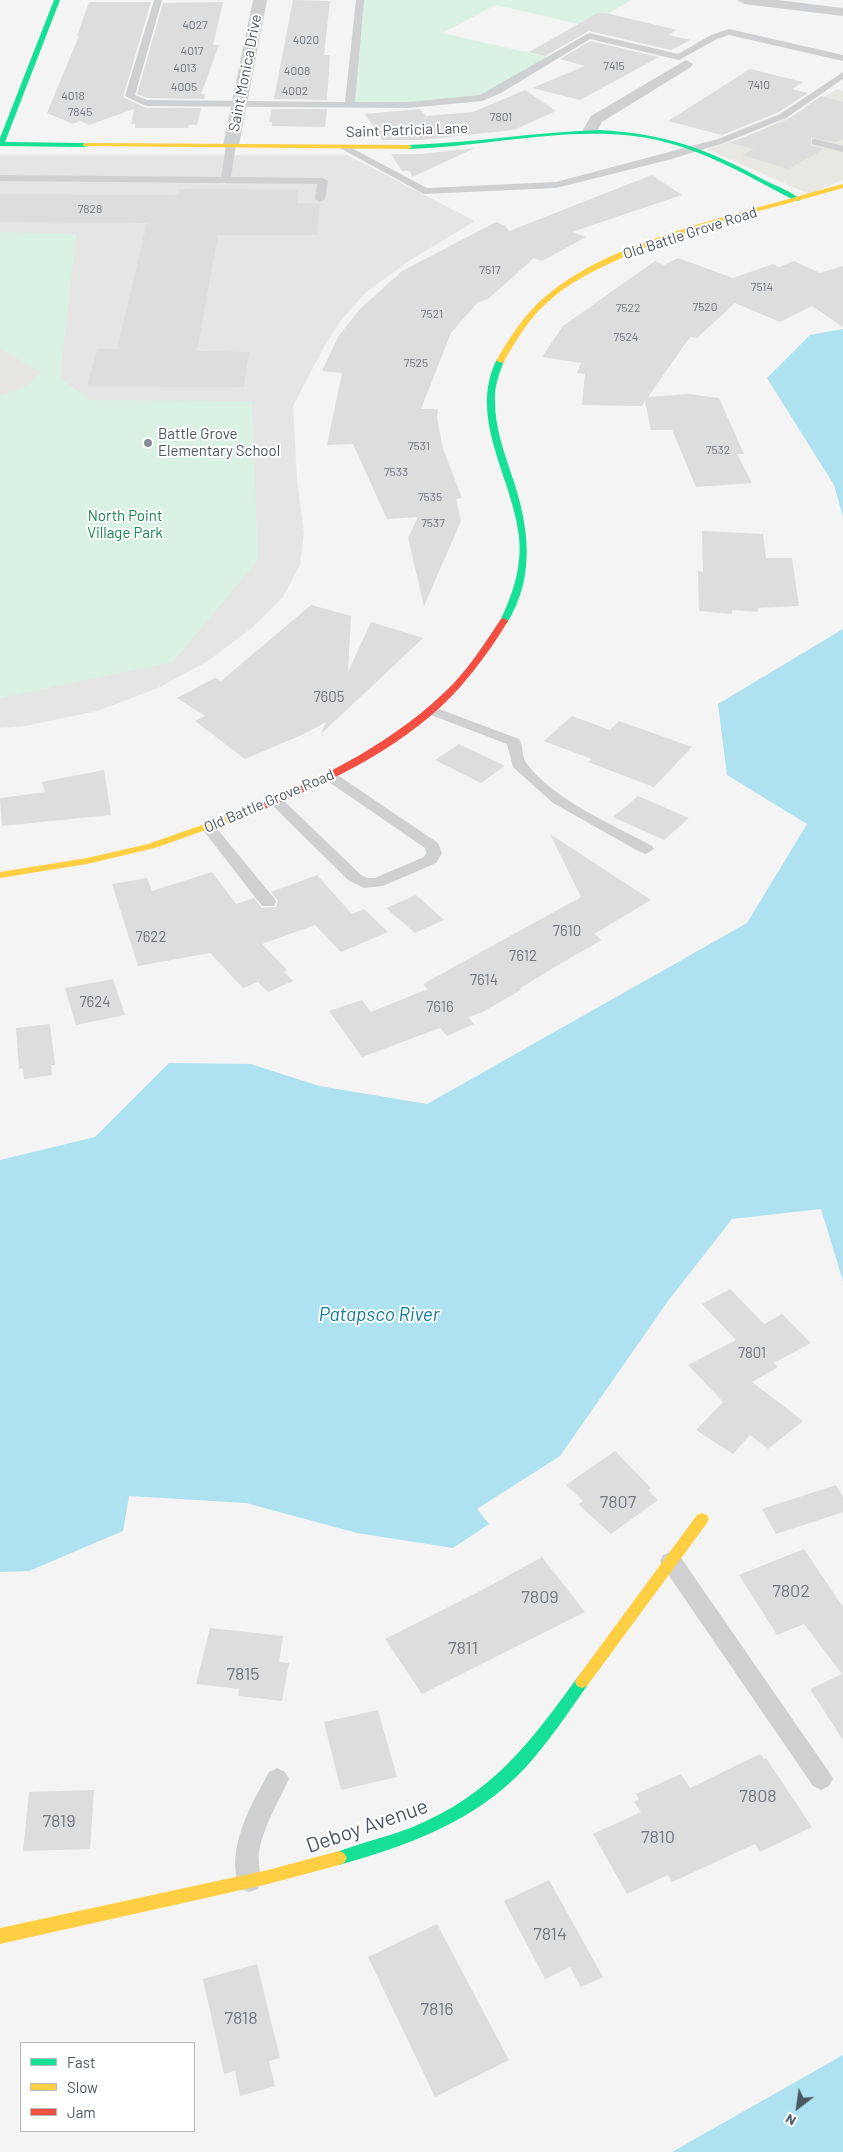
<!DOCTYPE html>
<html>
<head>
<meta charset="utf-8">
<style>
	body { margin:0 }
	#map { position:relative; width:843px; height:2152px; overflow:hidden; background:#f4f4f4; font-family:Barlow,sans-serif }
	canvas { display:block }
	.legend { position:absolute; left:20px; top:2042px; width:175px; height:90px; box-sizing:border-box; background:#fff; border:1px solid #b7bbc0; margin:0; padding:6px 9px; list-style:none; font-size:15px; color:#4a5661 }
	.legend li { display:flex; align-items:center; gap:10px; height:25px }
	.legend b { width:25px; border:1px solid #b7bbc0 }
	.north { position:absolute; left:773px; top:2082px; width:50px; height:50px; -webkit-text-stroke:4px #fff; paint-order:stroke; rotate:210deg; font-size:14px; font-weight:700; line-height:20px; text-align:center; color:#4a5661 }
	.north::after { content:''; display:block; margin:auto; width:18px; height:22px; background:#4a5661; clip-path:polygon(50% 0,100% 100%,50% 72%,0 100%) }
</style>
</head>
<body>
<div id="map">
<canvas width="843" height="2152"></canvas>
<ul class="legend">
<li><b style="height:6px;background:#16e098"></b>Fast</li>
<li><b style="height:6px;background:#ffcf43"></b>Slow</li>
<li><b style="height:6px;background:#f24e42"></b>Jam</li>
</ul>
<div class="north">N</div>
</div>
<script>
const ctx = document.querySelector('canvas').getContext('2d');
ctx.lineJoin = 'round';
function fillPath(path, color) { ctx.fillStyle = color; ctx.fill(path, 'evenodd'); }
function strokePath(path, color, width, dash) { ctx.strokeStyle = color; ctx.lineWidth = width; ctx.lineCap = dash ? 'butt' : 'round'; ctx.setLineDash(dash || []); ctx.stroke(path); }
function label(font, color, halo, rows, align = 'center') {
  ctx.font = font + ' Barlow,sans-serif'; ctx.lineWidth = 4; ctx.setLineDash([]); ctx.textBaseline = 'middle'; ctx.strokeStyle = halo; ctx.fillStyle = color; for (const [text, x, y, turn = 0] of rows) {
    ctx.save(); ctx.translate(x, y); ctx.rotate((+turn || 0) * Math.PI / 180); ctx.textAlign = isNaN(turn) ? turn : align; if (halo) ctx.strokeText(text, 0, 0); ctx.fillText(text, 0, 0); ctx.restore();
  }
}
const commercial = new Path2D(`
	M837 89 843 91V180L809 194 707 149 747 136 794 115Z`);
const education = new Path2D(`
	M0 155H347L475 221 412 259 366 292 343 318 326 343 293 406 297 480 304 533 300 565 283 597 253 627 208 661 158 688 97 711 25 726 0 728Z`);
const green = new Path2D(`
	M364 0H631L601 18 592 27 496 5 442 33 552 58 487 96 446 103H353Z
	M0 232 76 234 60 378 90 400 252 401 258 560 173 662 0 698Z`);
const sand = new Path2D(`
	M0 349 41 372 27 386 0 396Z`);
const water = new Path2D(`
	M843 329V517L834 485 767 378 810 335Z
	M843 629V1281L821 1209 732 1219 668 1301 560 1456 477 1509 489 1524 453 1548 357 1533 246 1503 129 1496 123 1531 29 1571 0 1572V1160L95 1137 169 1063 251 1064 319 1086 427 1104 747 923 807 824 727 775 718 704Z
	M843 2055V2152H672Z`);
const building = new Path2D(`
	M293 0 330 1 324 55H330L327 100 274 99Z
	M89 2H151L123 97 146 108H201L197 125H189L188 128H135V124H131L134 109 89 125 80 121 73 124 47 113 79 36H77Z
	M223 2 213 45H219L201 94H205L204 99 147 98 137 94 163 3Z
	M598 13 610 14 677 30 668 35 691 40 671 50 589 31 545 56 529 52Z
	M590 41 659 57 580 100 532 88 585 66 560 59Z
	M750 69 803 82 792 89 808 93 779 112 722 135 668 121Z
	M525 90 556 111 514 130 421 140H382L365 114 420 109 426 116 473 112Z
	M821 96 843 102V139L836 142 811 138V145L824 149 788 169 742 155 754 149 730 143 787 120Z
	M272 109H327L325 127 272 126V122H269Z
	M475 148 412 177 410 171H402L391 154H421Z
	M652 175 682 195 572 232 586 237 542 261 534 258 488 299 478 302 451 333 421 409H438L437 418 443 449 462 498 456 499 461 521 424 606 408 538 418 517 387 519 353 444 327 445 342 373 322 371 338 337 359 310 402 271 496 222 506 226 509 231Z
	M180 189 298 190 297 203 320 204 317 235H218L197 351 249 352 244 387 87 386 97 349H117L147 223 0 222V194L178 195Z
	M678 258 733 278 773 264 779 267 794 261 820 273 843 266V327L812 306 780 322 735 303 697 338 690 337 648 397 688 394 719 398 744 454H737L752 483 696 487 672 430H651L645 401 642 406 582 405 585 374 577 373 581 363 542 357 563 326 655 261 664 265Z
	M702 531 763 534 766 558H792L799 606 758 608V612L732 610V614L699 611 698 571 703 572Z
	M311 605 351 616 348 672 371 622 423 638 321 734 326 722 304 734 245 759 195 721 205 716 177 698 215 678 221 681Z
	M572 716 610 730 619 721 692 747 654 787 588 762 592 759 544 741Z
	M459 744 505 766 481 783 435 760Z
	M104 770 111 815 2 826 0 798 45 792 42 782Z
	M638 796 689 818 664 840 613 817Z
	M550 834 651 900 594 934 602 940 558 965 519 989 521 990 481 1013 468 1017 474 1024 447 1036 440 1028 362 1057 329 1011 362 1000 371 1012 428 989 423 984 581 897Z
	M212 872 236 904 254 898 262 908 276 907 278 901 271 892 317 875 352 914 364 909 388 932 341 952 315 925 262 944 287 970 284 972 293 981 268 992 258 982 243 988 210 953 138 966 112 884 147 878 152 891Z
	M416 895 444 920 415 933 386 908Z
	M113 979 125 1015 76 1025 65 988Z
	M50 1024 55 1065H51L52 1075 24 1079 23 1068 19 1069 16 1028Z
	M730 1289 764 1324 782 1314 811 1343 774 1363 778 1367 752 1382 803 1421 768 1449 750 1435 733 1454 696 1430 723 1402 688 1365 736 1340 702 1304Z
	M615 1451 651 1488 648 1490 658 1500 611 1534 578 1504 583 1501 566 1485Z
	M836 1485 843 1497V1512L776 1534 762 1509Z
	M804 1549 843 1607V1740L810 1689 842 1674 804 1624 777 1635 739 1575Z
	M542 1557 585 1612 422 1694 385 1639 486 1588Z
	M210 1628 283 1636 279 1662 289 1663 282 1701 238 1696 239 1689 196 1684Z
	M378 1710 397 1777 341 1790 324 1722Z
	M760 1754 764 1759 766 1758 812 1827 760 1852 755 1844 672 1882 668 1875 627 1894 593 1834 641 1812 634 1802 639 1799 636 1794 681 1774 690 1788Z
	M94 1790 90 1849 23 1851 29 1792Z
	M549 1880 603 1977 581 1987 570 1967 545 1979 504 1901Z
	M437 1924 509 2060 435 2097 368 1957Z
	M257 1964 280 2058 269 2061 275 2086 240 2096 235 2071 224 2074 203 1979Z`);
const lane = new Path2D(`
	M154 0H162L135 95 147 100 345 102 356 0H364L355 102H409L480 95 589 33 678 54 711 35 729 29 843 55V61L729 35 717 39 679 60 590 39 501 93 482 101 409 108 146 106 125 96Z
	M843 72V79L786 118 724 143 668 160 556 188 424 194 338 147 346 145 427 188 556 182 718 139 780 114Z
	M815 139 843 146V152L812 144V140Z
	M231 142 236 145 231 177 323 178 328 181 325 199 320 202 315 199 317 184 0 181V175L221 177 226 145Z
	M431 706 519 739C524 746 521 757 527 764 554 800 612 824 652 846L654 849 646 854 640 852 553 803 513 767 507 744 426 713 424 710Z
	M331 772 336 774 438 843 442 853 436 863 383 886 364 888 348 880 271 804 268 801 271 798H281L360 874 367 878H375L424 857 426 853 425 848 326 780 323 777 326 774Z
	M208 822 213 824 274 898 276 902 274 906H262L203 830 200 827 203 824Z
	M671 1552 679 1555 829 1772 833 1779 829 1786 821 1790 813 1786 663 1567 660 1561 663 1555Z
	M277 1768 285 1772 289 1779C278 1802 264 1826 259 1851 257 1864 263 1876 258 1889L249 1892 240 1889C224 1851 251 1805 269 1772Z`);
const street = new Path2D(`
	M253 0H267L239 145 231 150 223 145Z
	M737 0H778L843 8V16L744 4Z
	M686 60 693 64 691 67 602 122 596 133H586L583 130 591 116Z`);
const fast = new Path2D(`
	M54 0H60L5 142 85 143 88 145 85 147 0 146V138Z
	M599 130C667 134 705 148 764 180 776 186 791 191 801 200L796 201C753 179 712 154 665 142 585 121 491 147 409 149L406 147 409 145C473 143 535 132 599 130Z
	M497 359 504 361C499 374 494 387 495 402 495 427 504 452 512 476 529 526 536 576 507 623L504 624 500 621C513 594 522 567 519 537 513 478 467 418 497 359Z
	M582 1676 587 1678 589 1682 587 1686C567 1714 548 1743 525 1768 476 1821 407 1846 339 1865L334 1863 331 1858 334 1853C360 1843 387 1837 413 1827 492 1794 529 1744 577 1678Z`);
const slow = new Path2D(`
	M85 143 409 145 412 147 409 149 83 146V144Z
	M843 184V188C767 210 688 227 615 261 591 272 567 284 548 302 528 319 516 341 503 363L496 361C510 337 525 313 547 295 602 249 691 226 759 207 787 200 815 191 843 184Z
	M259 805 264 808 262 810 155 848 87 864 0 878V872L87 858 148 844Z
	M702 1513 707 1515 709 1519 707 1523 587 1686 582 1688 577 1686 575 1682 577 1678 697 1515Z
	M339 1851 344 1853 347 1858 344 1863 339 1865 268 1884 0 1944V1928L268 1870Z`);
const jam = new Path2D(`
	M504 618 508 621C494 644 479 665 461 686 409 745 334 780 262 810H256L254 808 256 806C328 775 398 740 453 684 472 664 486 641 501 619Z`);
const markers = [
	[148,443,5,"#868d94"]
];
const farNumbernames = [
	["4027",195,25],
	["4020",306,40],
	["4017",192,51],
	["7415",614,66],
	["4013",185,68],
	["4008",297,71],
	["7410",759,85],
	["4005",184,87],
	["4002",295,91],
	["4018",73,96],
	["7845",80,112],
	["7801",501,117],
	["7828",90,209],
	["7517",490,270],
	["7514",762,287],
	["7520",705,307],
	["7522",628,308],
	["7521",432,314],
	["7524",626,337],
	["7525",416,363],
	["7531",419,446],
	["7532",718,450],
	["7533",396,472],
	["7535",430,497],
	["7537",433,523]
];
const farStreetnames = [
	["Saint Monica Drive",245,73,-79],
	["Saint Patricia Lane",407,130,-2],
	["Old Battle Grove Road",690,233,-18],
	["Old Battle Grove Road",269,801,-23]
];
const farPoinames = [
	["Battle Grove",158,434],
	["Elementary School",158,451]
];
const farParknames = [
	["North Point",125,516],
	["Village Park",125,533]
];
const numberNames = [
	["7605",329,697],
	["7610",567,931],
	["7622",151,937],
	["7612",523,956],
	["7614",484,980],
	["7624",95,1002],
	["7616",440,1007],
	["7801",752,1353]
];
const nearNumbernames = [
	["7807",618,1502],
	["7802",791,1591],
	["7809",540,1597],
	["7811",463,1648],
	["7815",243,1674],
	["7808",758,1796],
	["7819",59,1821],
	["7810",658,1837],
	["7814",550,1934],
	["7816",437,2009],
	["7818",241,2018]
];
const waterNames = [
	["Patapsco River",379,1315]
];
const nearStreetnames = [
	["Deboy Avenue",367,1826,-19]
];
fillPath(commercial, '#e8e7e3');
fillPath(education, '#e6e5e6');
fillPath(green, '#d9f2e3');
fillPath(sand, '#e7e6e1');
fillPath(water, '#aee2f0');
fillPath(building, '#ddddde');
fillPath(lane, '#ced0d2');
fillPath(street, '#ced0d2');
fillPath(fast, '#16e098');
fillPath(slow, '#ffcf43');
fillPath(jam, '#f24e42');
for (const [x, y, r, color] of markers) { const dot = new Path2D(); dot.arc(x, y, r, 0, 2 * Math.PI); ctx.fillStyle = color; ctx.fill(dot); strokePath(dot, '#fff', 2); }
label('12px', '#707881', null, farNumbernames);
label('15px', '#4a5661', '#fff', farStreetnames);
label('15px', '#4a5661', '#fff', farPoinames, 'left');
label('15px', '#17864f', '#fff', farParknames);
label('15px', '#707881', null, numberNames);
label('18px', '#707881', null, nearNumbernames);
label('italic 19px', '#0c7c9b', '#fff', waterNames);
label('21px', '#4a5661', '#fff', nearStreetnames);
</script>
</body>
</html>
